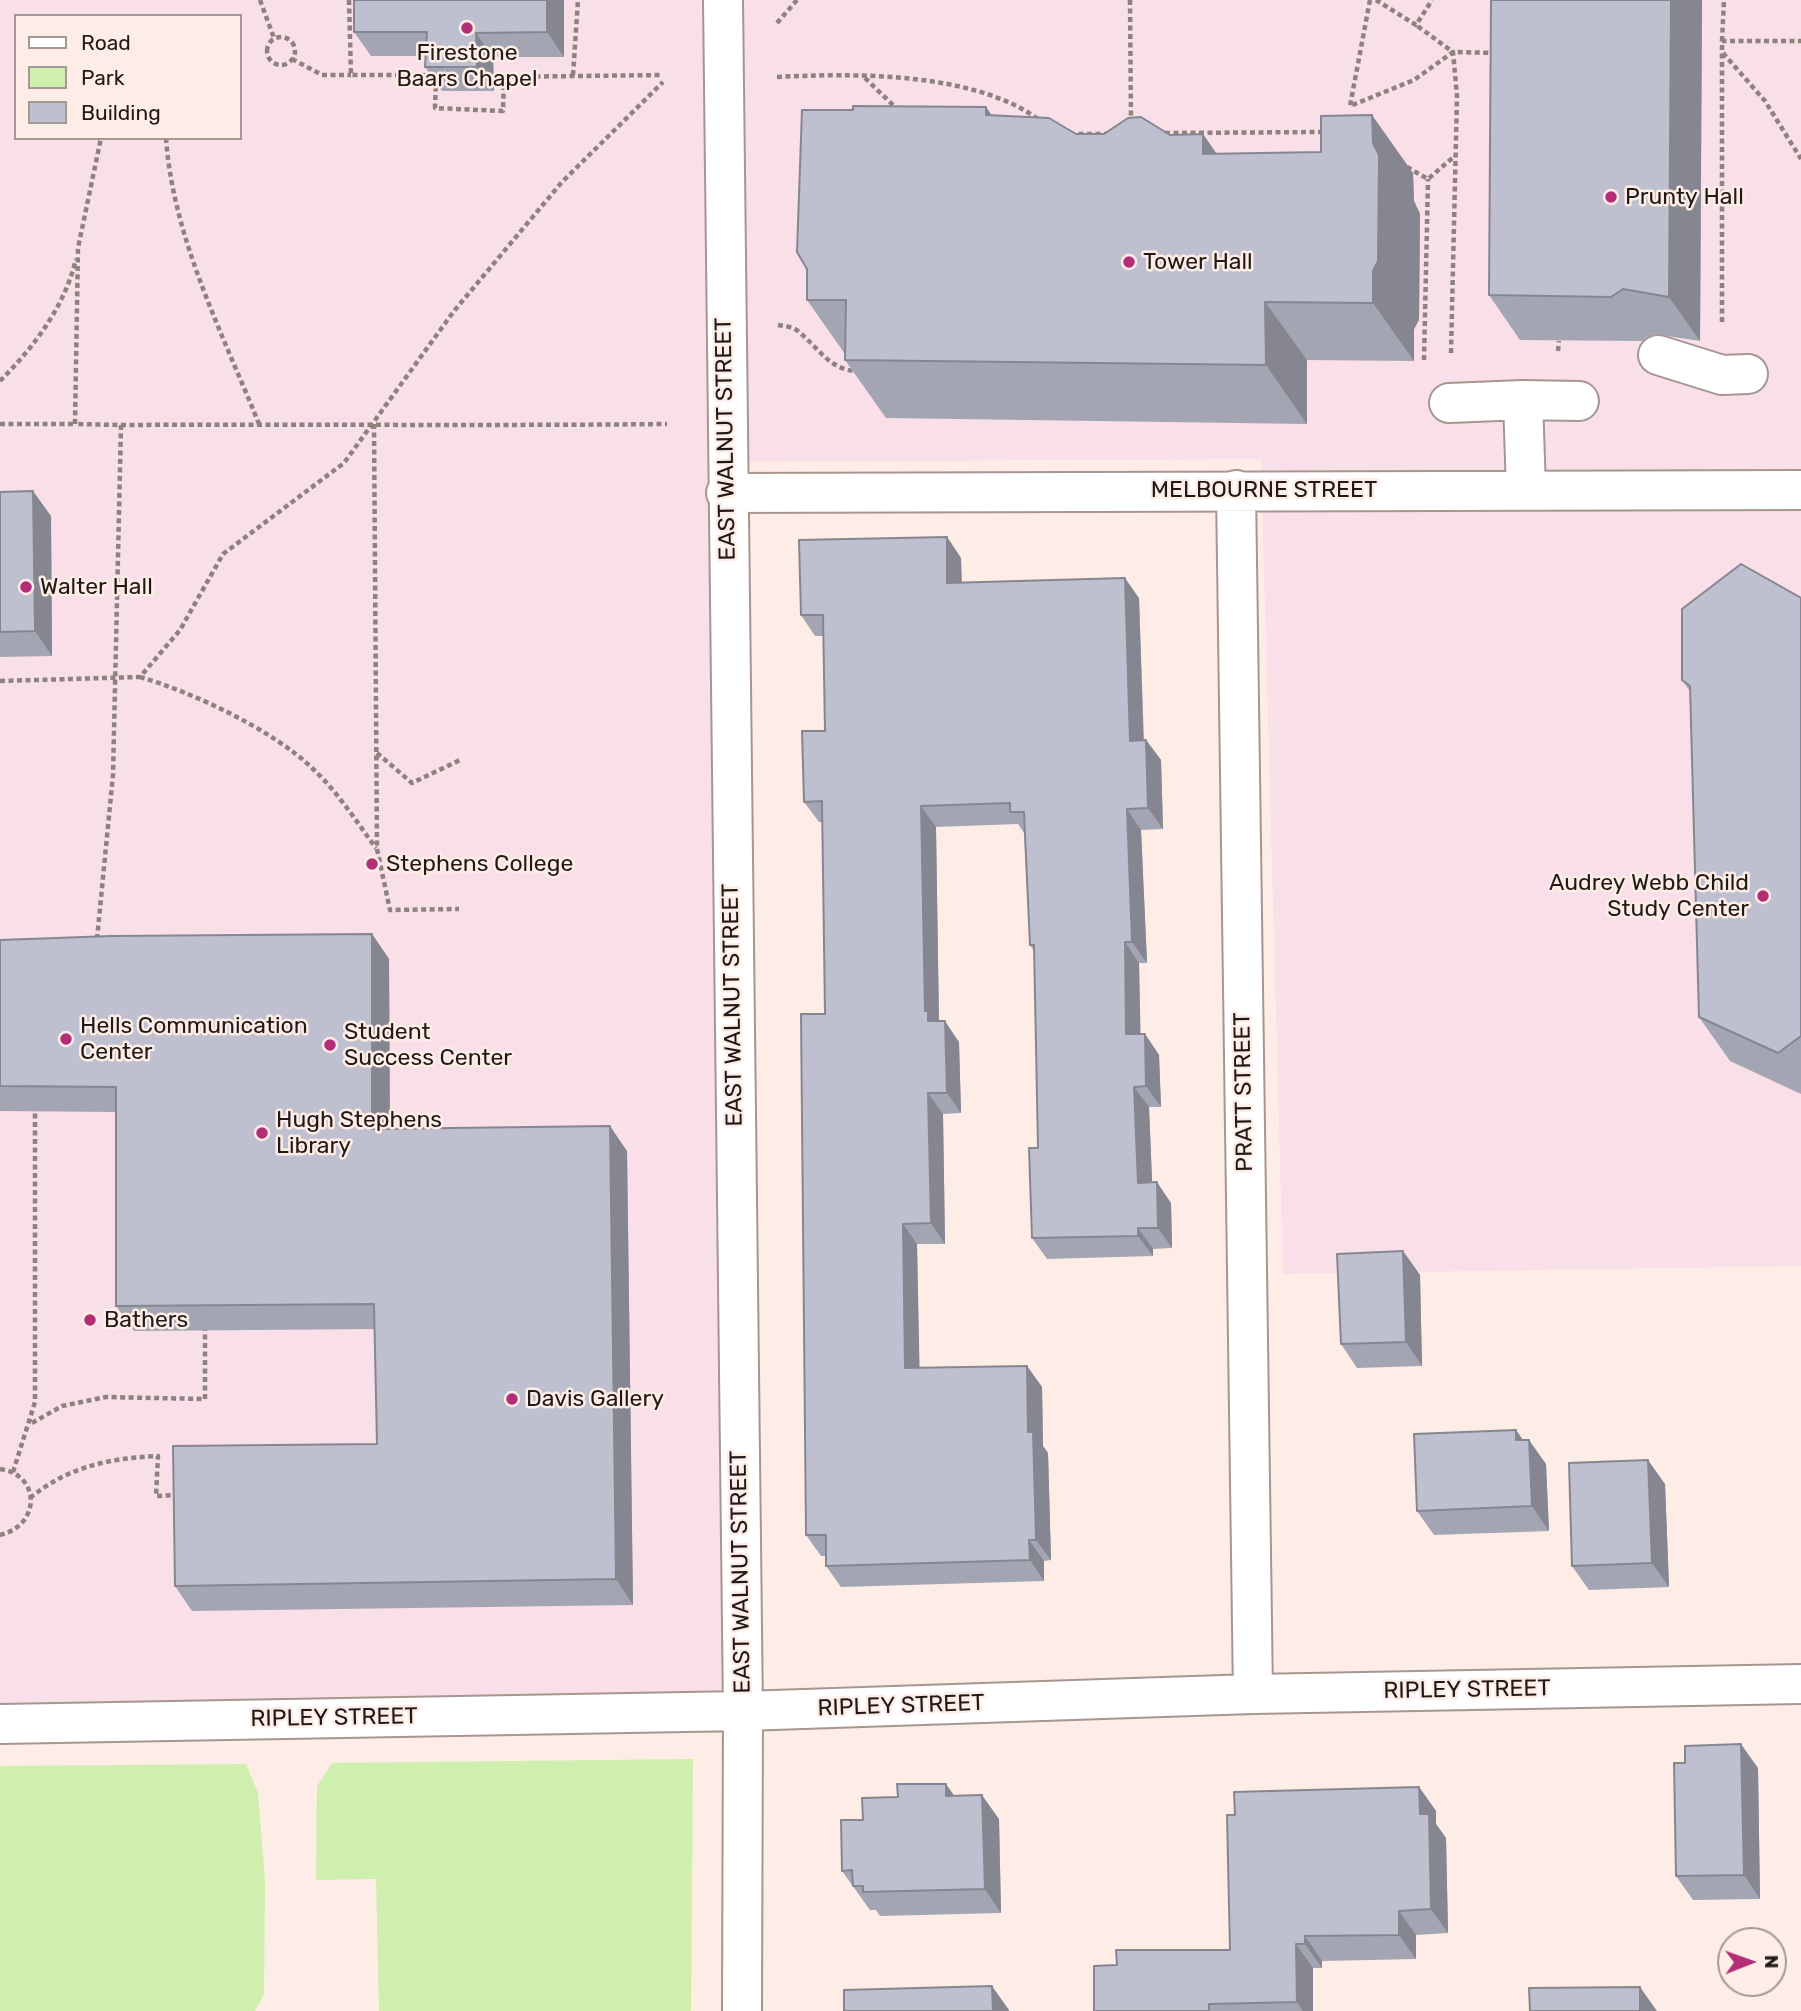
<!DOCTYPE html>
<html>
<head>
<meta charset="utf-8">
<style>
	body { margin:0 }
	#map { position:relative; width:1801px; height:2011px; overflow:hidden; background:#feede7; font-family:Rubik,sans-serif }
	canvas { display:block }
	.legend { position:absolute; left:14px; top:14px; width:228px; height:126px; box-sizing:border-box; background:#feede7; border:2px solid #a59894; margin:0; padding:9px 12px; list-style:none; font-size:21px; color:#1f1917 }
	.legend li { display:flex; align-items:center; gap:14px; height:35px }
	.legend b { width:35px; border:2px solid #a59894 }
	.north { position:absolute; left:1717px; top:1927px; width:70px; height:70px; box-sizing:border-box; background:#feede7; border:2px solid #a59894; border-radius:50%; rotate:89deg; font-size:19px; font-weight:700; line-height:28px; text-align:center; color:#1f1917 }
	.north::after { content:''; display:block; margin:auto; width:24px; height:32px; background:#b22e76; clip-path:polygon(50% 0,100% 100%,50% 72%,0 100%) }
</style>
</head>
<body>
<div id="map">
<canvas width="1801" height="2011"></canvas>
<ul class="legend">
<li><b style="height:9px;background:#fff"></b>Road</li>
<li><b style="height:19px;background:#ceefad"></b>Park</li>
<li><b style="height:19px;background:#bfc0cf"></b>Building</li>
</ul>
<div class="north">N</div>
</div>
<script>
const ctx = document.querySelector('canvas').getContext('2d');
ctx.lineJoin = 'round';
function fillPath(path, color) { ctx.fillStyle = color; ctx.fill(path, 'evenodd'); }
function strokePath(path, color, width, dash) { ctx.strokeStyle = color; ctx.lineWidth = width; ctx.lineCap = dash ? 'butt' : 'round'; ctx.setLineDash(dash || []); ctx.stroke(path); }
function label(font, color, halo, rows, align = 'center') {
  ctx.font = font + ' Rubik,sans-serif'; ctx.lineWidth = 5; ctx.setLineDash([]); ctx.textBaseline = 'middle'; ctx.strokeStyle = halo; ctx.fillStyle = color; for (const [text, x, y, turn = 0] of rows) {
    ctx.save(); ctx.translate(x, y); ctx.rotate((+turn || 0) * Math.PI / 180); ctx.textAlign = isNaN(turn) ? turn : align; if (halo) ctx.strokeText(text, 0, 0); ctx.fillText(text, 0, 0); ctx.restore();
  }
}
const education = new Path2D(`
	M0 0H1801V1266L1283 1274 1261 459 741 462 750 1707 0 1723ZM16 16H240V138H16Z`);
const green = new Path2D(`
	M693 1759 691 2011H379L376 1879 316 1880 317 1786 332 1763Z
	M246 1764 258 1793 265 1881 264 1994 255 2011H0V1766Z`);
const path = new Path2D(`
	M260 0 274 38
	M349 0 351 75H436
	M1130 0 1131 122
	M1370 0 1350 106 1414 80 1453 52 1416 25
	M1376 0 1416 25 1432 0
	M777 23 797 0
	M267 51a14 14 0 1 1 28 0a14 14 0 1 1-28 0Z
	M1722 41 1724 0
	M1723 53 1765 101 1801 159
	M292 59 322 75H351
	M573 75 578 0
	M493 77 663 75
	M777 77C855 73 973 72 1038 119
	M436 78 435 108 503 111 504 77
	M865 78 896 108
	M1165 133 1324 132
	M1070 134H1107
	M166 138C173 238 222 332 259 424
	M1407 167 1428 179 1456 155
	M1722 322V41H1801
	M778 325C785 326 794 327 799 332 819 348 830 371 858 371
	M1558 351 1559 341
	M1451 353 1457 96 1453 52 1496 53
	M1424 360 1428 179
	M0 381C34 347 65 306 76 259
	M0 424H75
	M374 424 377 849 390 910 459 909
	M121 425C303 424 485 426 667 424
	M140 677C192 692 273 730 312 768 337 791 356 821 376 848
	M0 681 140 677 180 630 223 554 344 463 454 311 562 182 663 82
	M377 753 412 783 460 760
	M97 939 113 775 121 425 75 424 78 248 101 138
	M32 1423 62 1406 106 1397 205 1399V1330
	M0 1469C42 1475 40 1526 0 1535
	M13 1472 35 1402V1111
	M30 1498C67 1467 110 1458 158 1456L156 1496 177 1495`);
const minor = new Path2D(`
	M723 0 743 1711 742 2011
	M1658 355 1722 375 1748 374
	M1523 400 1579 401
	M1449 403 1523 400 1526 490
	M1236 490 1253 1694
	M726 493 1801 490
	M0 1724 743 1711 1253 1694 1801 1684`);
const wall = new Path2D(`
	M354 0H564V57H493L494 91H442L425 67 426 56H371L354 32Z
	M1491 0H1702L1700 341 1654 334 1642 341 1520 340 1489 295Z
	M992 115 1076 134H1203L1216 154 1413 173 1414 201 1420 214 1419 320 1414 329V361L1307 360V424L886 418 845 360V354L807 300Z
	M0 492 51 516 52 656 0 657Z
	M947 537 961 558 962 583 1139 598 1144 740H1146L1161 760 1163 829 1141 830 1147 963H1139L1140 1034H1145L1159 1055 1161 1107H1149L1152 1182 1171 1203 1172 1248 1153 1249V1256L1047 1259 1032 1238 1038 1148 1035 952 1030 945 1024 833 1018 824 936 827 939 1021 959 1042 961 1113 943 1114 945 1244H917L919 1368 1027 1366 1042 1387 1043 1446 1048 1453 1051 1560 1044 1561V1581L841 1587 826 1566V1556H821L806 1535 825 1014 822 822H819L804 802 825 731 823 636H815L801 615Z
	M1801 598V1094L1730 1061 1699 1017 1690 691 1682 680Z
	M372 934 389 959 390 1129 627 1151 633 1605 192 1611 175 1586 377 1444 375 1329 134 1331 116 1306V1112L0 1111V940Z
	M1403 1251 1420 1275 1422 1366 1357 1368 1341 1344Z
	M1516 1430 1522 1440 1546 1464 1549 1531 1434 1535 1417 1511Z
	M1665 1484 1669 1587 1589 1590 1572 1566Z
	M1758 1768 1760 1899 1693 1900 1676 1876Z
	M1419 1787 1436 1811V1824L1446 1838 1448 1933 1416 1935V1959L1322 1961V1968H1313V2011H1094L1117 1965 1230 1950 1235 1815Z
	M954 1796 999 1819 1001 1913 880 1916 876 1910H870L842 1871 863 1820Z`);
const shadedWall = new Path2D(`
	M547 0H564V57L547 32Z
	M1671 0H1702L1700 341 1669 297Z
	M476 33 493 57 494 91 477 67Z
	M986 107 1027 166 986 115Z
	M1372 115 1413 173 1414 201 1420 214 1419 320 1414 329V361L1373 303Z
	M1203 134 1244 193 1203 154Z
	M1265 302 1307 360V424L1266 365Z
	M33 491 51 516 52 656 35 631Z
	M947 537 961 558 962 604 947 583Z
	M1125 578 1139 598 1144 761 1130 741Z
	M1146 740 1161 760 1163 829 1148 808Z
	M921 806 936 827 939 1027 928 1021 925 1011Z
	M1127 809 1141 830 1147 963 1132 942Z
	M372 934 389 959 390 1154 372 1129Z
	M1125 942 1139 963 1141 1055 1126 1034Z
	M945 1021 959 1042 961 1113 947 1093Z
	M1145 1034 1159 1055 1161 1107 1146 1086Z
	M1134 1087 1149 1107 1153 1203 1138 1183Z
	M928 1093 943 1114 945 1244 931 1223Z
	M610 1126 627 1151 633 1605 616 1579Z
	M1157 1182 1171 1203 1172 1248 1158 1228Z
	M903 1224 917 1244 920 1389 905 1368Z
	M1138 1228 1153 1249V1256L1138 1236Z
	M1403 1251 1420 1275 1422 1366 1406 1342Z
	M1027 1366 1042 1387 1043 1446 1048 1453 1051 1560 1036 1540 1028 1432Z
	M1516 1430 1530 1450 1529 1440 1546 1464 1549 1531 1532 1506 1516 1440Z
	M1648 1460 1665 1484 1669 1587 1652 1563Z
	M1029 1540 1044 1561V1581L1030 1560Z
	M1741 1744 1758 1768 1760 1899 1744 1875Z
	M946 1784 963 1808 946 1796Z
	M1419 1787 1436 1811V1824L1446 1838 1448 1933 1431 1909 1420 1814Z
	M982 1795 999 1819 1001 1913 985 1889Z
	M1399 1911 1416 1935V1959L1399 1935Z
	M1305 1936 1322 1961V1968L1305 1944Z
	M1296 1944 1313 1968V2011H1303L1297 2002Z
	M992 1986 1009 2010V2011H993Z
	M1640 1987 1657 2011H1640Z`);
const building = new Path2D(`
	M354 0H547V32L476 33 477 67H425L427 32H354Z
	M1491 0H1671L1669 297 1623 289 1611 297 1489 295Z
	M853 106 986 107V115L1049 118 1076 134H1104L1128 118 1141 117 1170 135 1203 134V154L1321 152V116L1372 115 1373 143 1379 155 1378 261 1373 271V303L1265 302 1266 365 845 360 846 300H807V269L797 252 802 110H853Z
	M33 491 35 631 0 632V492Z
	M947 537V583L1125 578 1130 741 1146 740 1148 808 1127 809 1132 942H1125L1126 1034H1145L1146 1086 1134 1087 1138 1183 1157 1182 1158 1228H1138V1236L1032 1238 1029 1148H1038L1034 945H1030L1024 812H1010V803L921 806 925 1011H928V1021H945L947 1093H928L931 1223 903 1224 905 1368 1027 1366 1028 1432H1033L1036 1540H1029L1030 1560 826 1566V1535H806L801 1014H825L822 801 804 802 802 731H825L823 615H801L799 540Z
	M1741 564 1801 598V1036L1778 1053 1699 1017 1690 686 1682 680V609Z
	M372 934V1129L610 1126 616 1579 175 1586 173 1446 377 1444 374 1304 116 1306V1087L0 1086V940L111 936Z
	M1403 1251 1406 1342 1341 1344 1337 1254Z
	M1516 1430V1440H1529L1532 1506 1417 1511 1414 1434Z
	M1648 1460 1652 1563 1572 1566 1569 1463Z
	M1741 1744 1744 1875 1676 1876 1674 1763H1685V1746Z
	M897 1784H946V1796L982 1795 985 1889 863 1892V1886H853L852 1870 842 1871 841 1820H863L862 1798 898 1797Z
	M1419 1787 1420 1814H1429L1431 1909 1399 1911V1935L1305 1936V1944H1296L1297 2002 1209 2004V2011H1094V1966L1117 1965 1116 1950H1230L1227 1815H1235L1234 1792Z
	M992 1986 993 2011H844V1990Z
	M1640 1987V2011H1530L1529 1988Z`);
const markers = [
	[467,28,7,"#b22e76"],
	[1611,197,7,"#b22e76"],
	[1129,262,7,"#b22e76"],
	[26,587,7,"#b22e76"],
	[372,864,7,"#b22e76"],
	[1763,896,7,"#b22e76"],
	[66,1039,7,"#b22e76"],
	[330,1045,7,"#b22e76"],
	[262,1133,7,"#b22e76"],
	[90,1320,7,"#b22e76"],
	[512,1399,7,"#b22e76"]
];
const poiNames = [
	["Firestone",467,53,"center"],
	["Baars Chapel",467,79,"center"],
	["Prunty Hall",1625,197],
	["Tower Hall",1143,262],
	["Walter Hall",40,587],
	["Stephens College",386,864],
	["Audrey Webb Child",1749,883,"right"],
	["Study Center",1749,909,"right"],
	["Hells Communication",80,1026],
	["Center",80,1052],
	["Student",344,1032],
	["Success Center",344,1058],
	["Hugh Stephens",276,1120],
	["Library",276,1146],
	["Bathers",104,1320],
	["Davis Gallery",526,1399]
];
const streetNames = [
	["EAST WALNUT STREET",726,439,-91],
	["MELBOURNE STREET",1264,490],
	["EAST WALNUT STREET",733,1005,-91],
	["PRATT STREET",1244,1092,-91],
	["EAST WALNUT STREET",741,1572,-91],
	["RIPLEY STREET",1467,1690,-1],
	["RIPLEY STREET",901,1706,-2],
	["RIPLEY STREET",334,1718,-1]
];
fillPath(education, '#f9dfe7');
fillPath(green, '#ceefad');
strokePath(minor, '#a59690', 42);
strokePath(path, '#8d827e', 4.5, [5, 3.5]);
strokePath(minor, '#fff', 38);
fillPath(wall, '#a4a5b2');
fillPath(shadedWall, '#868691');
fillPath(building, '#bfc0cf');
strokePath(building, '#868691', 2);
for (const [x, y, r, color] of markers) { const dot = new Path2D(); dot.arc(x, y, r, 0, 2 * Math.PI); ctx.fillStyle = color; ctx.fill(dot); strokePath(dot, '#feede7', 2.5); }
label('23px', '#1f1917', '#feede7', poiNames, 'left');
label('23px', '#1f1917', '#feede7', streetNames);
</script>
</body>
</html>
